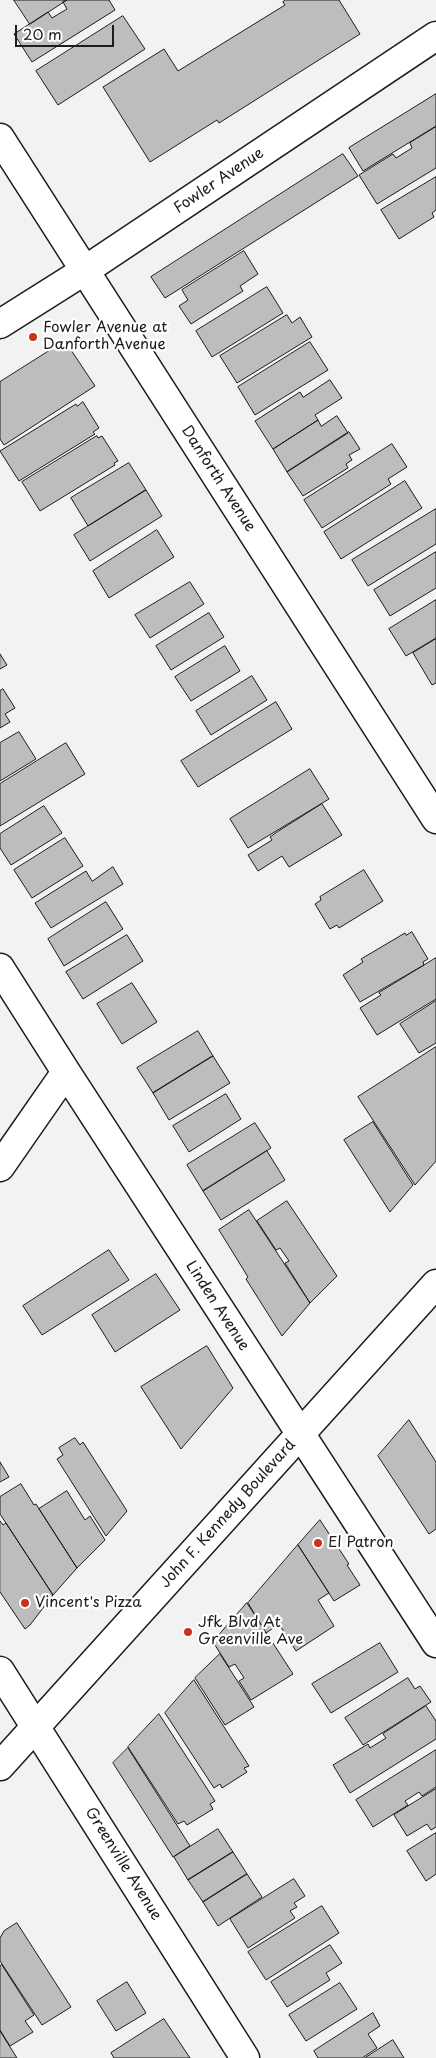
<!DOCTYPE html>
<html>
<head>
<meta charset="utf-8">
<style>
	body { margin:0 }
	#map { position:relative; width:436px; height:2058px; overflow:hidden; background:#f2f2f2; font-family:"Playpen Sans",sans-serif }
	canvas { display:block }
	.scale { position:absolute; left:15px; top:25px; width:99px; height:22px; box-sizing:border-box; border:2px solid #1c1c1c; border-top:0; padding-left:6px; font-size:15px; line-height:18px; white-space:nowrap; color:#1c1c1c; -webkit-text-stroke:4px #fff; paint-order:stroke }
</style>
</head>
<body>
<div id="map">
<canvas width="436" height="2058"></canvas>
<div class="scale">20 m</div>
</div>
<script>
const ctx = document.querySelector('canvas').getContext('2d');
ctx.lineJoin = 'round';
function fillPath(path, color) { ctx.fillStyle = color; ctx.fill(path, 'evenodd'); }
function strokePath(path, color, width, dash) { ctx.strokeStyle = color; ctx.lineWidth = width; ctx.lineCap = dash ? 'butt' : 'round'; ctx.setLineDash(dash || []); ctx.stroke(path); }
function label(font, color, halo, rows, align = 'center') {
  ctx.font = font + ' "Playpen Sans",sans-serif'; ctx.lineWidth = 4.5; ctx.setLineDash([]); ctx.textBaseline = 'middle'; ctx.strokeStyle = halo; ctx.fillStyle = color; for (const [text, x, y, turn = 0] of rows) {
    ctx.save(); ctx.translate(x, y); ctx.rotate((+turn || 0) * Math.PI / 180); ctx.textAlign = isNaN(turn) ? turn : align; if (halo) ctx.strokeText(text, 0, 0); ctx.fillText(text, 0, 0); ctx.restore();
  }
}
const building = new Path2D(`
	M14 0H67L30 24Z
	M67 0H109L115 10 32 62 14 34 48 12 52 18 67 9 63 2Z
	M286 0H339L360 34 219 123 217 120 150 162 103 87 164 49 178 71 285 5 283 2Z
	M123 16 145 49 58 105 36 71Z
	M436 94V126L363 171 349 148Z
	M436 127V168L377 204 359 175 393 154 396 158 412 148 410 143Z
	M343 154 358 176 165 298 151 277Z
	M436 177V210L432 213 434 217 399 239 381 210Z
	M244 251 258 274 240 286 243 291 191 324 179 306 188 300 182 290Z
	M267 287 283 313 212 357 196 331Z
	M287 315 292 323 300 317 312 337 237 383 220 356Z
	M65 341 95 386 4 445 0 439V382Z
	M310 342 328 370 255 415 238 387Z
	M330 380 342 398 315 415 318 420 273 449 255 421 300 392 303 397Z
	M83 402 99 428 93 432 95 434 19 481 0 451 76 404 77 406Z
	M337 416 348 433 287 472 273 449 318 420 321 426Z
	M349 432 360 449 349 455 352 460 346 464 348 468 303 496 287 472Z
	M97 436 98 438 102 436 118 461 114 463 115 465 40 511 22 482Z
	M392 444 407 467 388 479 391 484 322 528 304 500Z
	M129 463 146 490 88 526 71 498Z
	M405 481 422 508 341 559 324 532Z
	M146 490 162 516 90 561 74 535Z
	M436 509V544L368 586 352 560Z
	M157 530 174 557 109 598 93 571Z
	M436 552V588L390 616 374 590Z
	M190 582 204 604 150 638 135 615Z
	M436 600V638L406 656 389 629Z
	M209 613 224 637 171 670 156 646Z
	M436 639V683L432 685 413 653Z
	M225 646 240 671 191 701 175 677Z
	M0 654 7 665 0 669Z
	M252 676 267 700 211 735 196 711Z
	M3 689 15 708 5 714 10 722 0 728V691Z
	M276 702 292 729 198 787 181 761Z
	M19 732 36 759 0 781V743Z
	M66 743 85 774 0 826V784Z
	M310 769 329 799 248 848 230 819Z
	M322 804 342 835 289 867 282 856 258 871 248 855 272 840 270 837 277 832Z
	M44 806 62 833 11 865 0 848V834Z
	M65 838 83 866 32 898 14 870Z
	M113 867 123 884 51 928 35 903 86 871 92 881Z
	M364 870 383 901 339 928 337 925 330 929 315 904 321 900 320 897Z
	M106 902 123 929 64 966 48 939Z
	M412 932 428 959 423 962 424 965 360 1002 343 975 363 962 361 959 405 933 406 935Z
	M127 935 143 961 83 999 66 972Z
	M436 958V999L377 1035 360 1008 381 995 379 993Z
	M132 983 157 1022 122 1044 97 1004Z
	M436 1001V1043L419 1053 400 1024Z
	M198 1031 213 1056 153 1093 137 1068Z
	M436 1047V1161L415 1185 358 1097Z
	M213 1056 230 1083 169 1120 153 1093Z
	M226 1094 241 1119 189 1152 173 1126Z
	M373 1122 413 1185 390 1212 344 1140Z
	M255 1123 271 1148 203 1191 187 1165Z
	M267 1151 285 1180 221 1220 203 1191Z
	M287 1201 337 1276 310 1303 285 1263 289 1261 280 1248 276 1250 257 1221Z
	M249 1210 310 1303 282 1336 246 1279 248 1277 219 1230Z
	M109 1250 129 1280 42 1335 23 1306Z
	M156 1274 180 1310 115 1352 92 1315Z
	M207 1346 233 1388 181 1449 141 1387Z
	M409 1420 436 1462V1529L429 1534 378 1456Z
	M75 1438 80 1445 83 1442 127 1511 106 1536 57 1459 63 1455 59 1448Z
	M0 1462 9 1477 0 1482Z
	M21 1484 34 1505 36 1504 77 1568 53 1595 0 1514V1497Z
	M67 1491 85 1520 90 1516 105 1540 77 1568 39 1509Z
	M320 1520 349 1564 347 1565 360 1585 334 1601 298 1545Z
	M0 1521 3 1525 6 1523 53 1595 30 1625 25 1629 0 1592Z
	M298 1545 329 1593 318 1600 334 1626 296 1651 279 1624 266 1633 248 1603Z
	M247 1603 293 1674 251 1700 239 1681 244 1678 235 1664 229 1667 213 1642Z
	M380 1643 398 1672 331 1713 312 1684Z
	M220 1654 254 1707 225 1725 195 1678Z
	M408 1678 415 1689 420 1686 431 1702 363 1745 345 1718Z
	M194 1680 249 1766 244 1768 247 1772 222 1788 220 1784 214 1788 165 1713Z
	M426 1706 436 1721V1739L350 1793 333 1765 368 1744 370 1748 386 1738 383 1734Z
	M159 1714 215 1801 210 1804 213 1809 187 1825 184 1821 178 1824 128 1747Z
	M128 1748 190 1846 173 1857 113 1763Z
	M436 1750V1787L422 1796 419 1792 405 1801 408 1805 373 1827 356 1800Z
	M436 1789V1827L431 1830 427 1824 407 1836 394 1815Z
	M218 1829 233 1852 188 1880 174 1857Z
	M436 1833V1874L426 1881 407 1851Z
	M233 1852 247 1874 203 1902 188 1880Z
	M247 1874 262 1897 218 1926 203 1902Z
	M294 1879 305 1896 294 1903 297 1907 290 1911 295 1918 248 1948 230 1919Z
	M322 1906 339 1933 266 1980 248 1952Z
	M17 1923 71 2007 42 2025 0 1961V1938L4 1931Z
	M330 1945 342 1963 326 1973 330 1980 287 2007 271 1982Z
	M2 1965 34 2015 25 2021 33 2032 10 2046 0 2030V1966Z
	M127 1982 146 2013 116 2031 97 2001Z
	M340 1983 357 2009 306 2041 289 2015Z
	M373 2013 380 2026 368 2034 377 2048 362 2058H318L314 2051Z
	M164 2019 190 2058H114L111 2053Z
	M0 2031 17 2058H0Z
	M393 2040 404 2058H365Z`);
const street = new Path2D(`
	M0 324 84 271 436 36
	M0 968 66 1072 436 1643
	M0 1167 66 1072
	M0 1671 245 2058`);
const secondary = new Path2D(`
	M0 138 436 819`);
const primary = new Path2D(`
	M0 1766 436 1284`);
const markers = [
	[33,337,5,"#c8321e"],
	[318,1543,5,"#c8321e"],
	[25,1603,5,"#c8321e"],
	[188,1632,5,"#c8321e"]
];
const streetNames = [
	["Fowler Avenue",219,181,-34],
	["Danforth Avenue",218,479,57],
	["Linden Avenue",217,1306,57],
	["John F. Kennedy Boulevard",228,1514,-48],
	["Greenville Avenue",123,1864,58]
];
const poiNames = [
	["Fowler Avenue at",43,328],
	["Danforth Avenue",43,345],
	["El Patron",328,1543],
	["Vincent's Pizza",35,1603],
	["Jfk Blvd At",198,1623],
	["Greenville Ave",198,1640]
];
fillPath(building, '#bdbdbd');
strokePath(building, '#1c1c1c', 1);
strokePath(street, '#1c1c1c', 31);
strokePath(secondary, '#1c1c1c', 31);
strokePath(primary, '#1c1c1c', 31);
strokePath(street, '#fff', 28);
strokePath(secondary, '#fff', 28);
strokePath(primary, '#fff', 28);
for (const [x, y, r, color] of markers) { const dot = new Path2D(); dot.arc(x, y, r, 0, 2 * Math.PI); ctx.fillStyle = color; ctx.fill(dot); strokePath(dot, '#fff', 2); }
label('15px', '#1c1c1c', '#fff', streetNames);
label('15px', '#1c1c1c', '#fff', poiNames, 'left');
</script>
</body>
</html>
